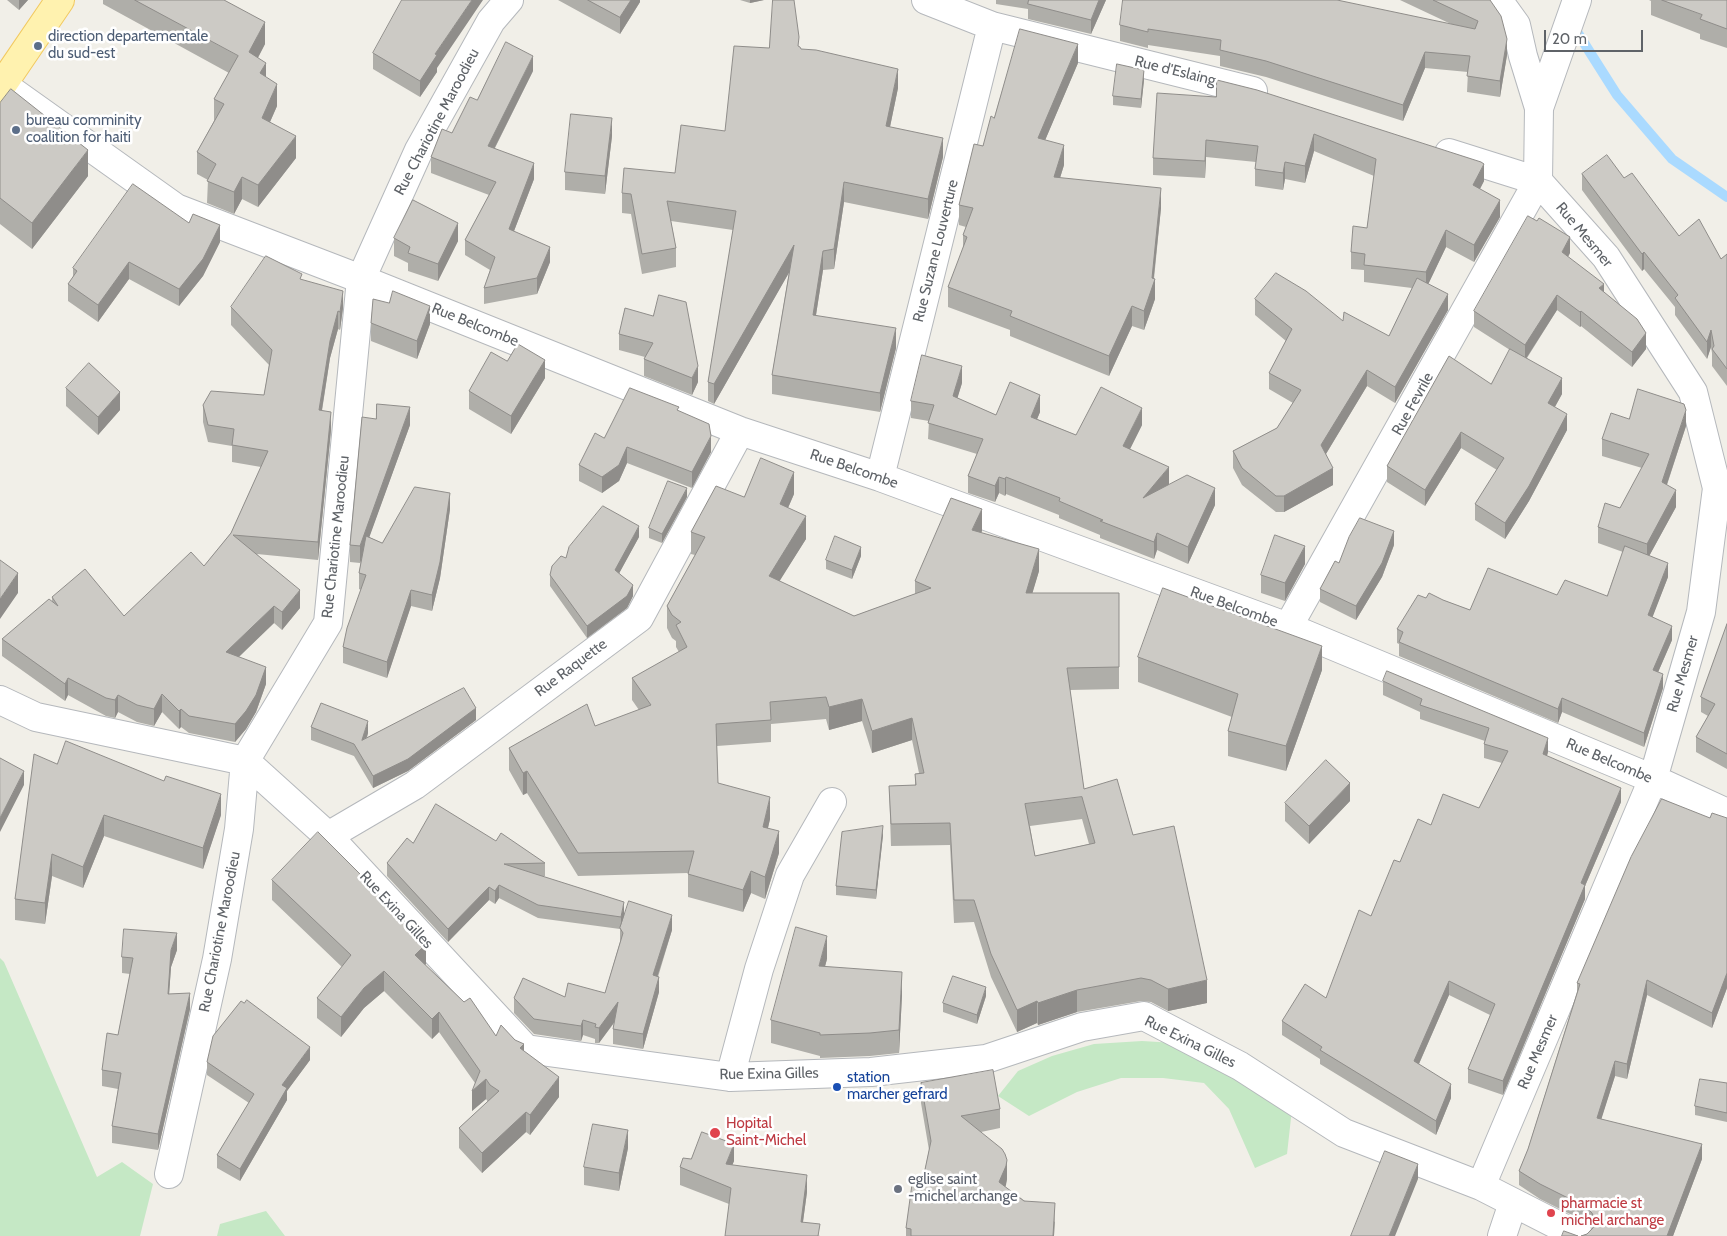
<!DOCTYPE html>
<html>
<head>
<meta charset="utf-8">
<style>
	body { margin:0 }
	#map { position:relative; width:1727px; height:1236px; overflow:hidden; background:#f1efe8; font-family:Cabin,sans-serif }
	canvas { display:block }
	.scale { position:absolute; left:1544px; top:30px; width:99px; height:22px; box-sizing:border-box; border:2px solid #5f6368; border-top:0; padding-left:6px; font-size:15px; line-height:18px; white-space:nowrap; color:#5f6368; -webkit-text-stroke:4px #fff; paint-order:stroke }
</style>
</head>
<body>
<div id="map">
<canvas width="1727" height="1236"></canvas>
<div class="scale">20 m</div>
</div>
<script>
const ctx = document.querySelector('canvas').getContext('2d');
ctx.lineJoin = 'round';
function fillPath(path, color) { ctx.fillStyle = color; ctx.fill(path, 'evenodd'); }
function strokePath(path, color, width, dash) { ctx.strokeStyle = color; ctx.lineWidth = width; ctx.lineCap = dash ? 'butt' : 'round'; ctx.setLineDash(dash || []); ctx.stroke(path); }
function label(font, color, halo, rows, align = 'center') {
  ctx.font = font + ' Cabin,sans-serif'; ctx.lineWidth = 5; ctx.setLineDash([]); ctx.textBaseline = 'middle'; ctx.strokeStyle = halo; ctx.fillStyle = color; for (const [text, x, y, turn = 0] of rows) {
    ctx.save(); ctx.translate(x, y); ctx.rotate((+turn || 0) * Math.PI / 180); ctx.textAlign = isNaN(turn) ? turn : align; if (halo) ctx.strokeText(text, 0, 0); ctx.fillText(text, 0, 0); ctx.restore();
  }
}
const green = new Path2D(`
	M0 958 4 962 97 1177 122 1162 153 1184 140 1236H0Z
	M1142 1041 1192 1044 1293 1100 1287 1154 1255 1168 1229 1109 1204 1083 1163 1078H1121L1077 1092 1029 1116 998 1096 1018 1071 1052 1056 1094 1044Z
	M266 1211 285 1236H217L220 1224Z`);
const stream = new Path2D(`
	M1572 24 1617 95 1672 159 1727 197`);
const street = new Path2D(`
	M926 0 992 26 1253 91
	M1498 0 1516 25 1523 56 1539 108
	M6 87 176 208 361 279 740 431 880 477 1288 627 1653 779 1727 813
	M1449 153 1538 181
	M880 477 992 26
	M1288 627 1538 181 1539 108 1577 0
	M0 700 36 717 245 761 328 836 526 1049 730 1077 871 1072 986 1059 1082 1027 1144 1016 1240 1066 1344 1133 1481 1186 1579 1236
	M328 836 415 785 639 618 740 431
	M730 1077 759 969 790 875 832 802
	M169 1174 217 959 239 829 245 761 328 623 361 279 419 150 491 21 509 0
	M1481 1186 1653 779 1701 612 1717 488 1693 392 1606 257 1538 181
	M1502 1236 1513 1203`);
const primary = new Path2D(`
	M0 88 60 0`);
const wall = new Path2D(`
	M7 0H28L19 10Z
	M103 0H224L265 44 258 58 266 77 277 106 270 122 296 158 258 207 242 199 234 214 207 203 208 180 197 174V152L214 121V99L229 73 103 4Z
	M558 0H640V2L620 34Z
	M740 0H764L750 3Z
	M996 0H1106L1091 34 1028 19V9L996 4Z
	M1400 0H1490L1507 55 1500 97 1467 92 1468 72 1425 68 1403 121 1266 77 1220 66V56L1148 45V48L1120 41V25L1451 24Z
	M1649 0H1727V48L1700 39V34L1651 15V1Z
	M799 47 801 49 898 88 890 127 943 157 928 219 844 202 834 269 823 270 816 315 896 348 880 412 772 394V375L789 272 714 404 708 401V382L733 230 671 221 676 248V267L642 274 631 214 622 213V193L675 173 725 131Z
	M373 53 437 68V72L420 97 373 69Z
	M1078 63 1045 140 1064 165 1060 178 1161 208 1154 279 1155 299 1144 330 1132 326 1109 376 1010 336V330L948 307V287L963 249V235L966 227 959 225V205L994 118Z
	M533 71 495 148 534 179 514 231 550 262 537 294 484 304V288L490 270 465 255V240L489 195 431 173V157L452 133 477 100Z
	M1144 80 1141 108 1113 105V96Z
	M1216 97 1484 181 1480 189 1500 217 1474 262 1446 247 1428 284 1448 310 1395 403 1367 386 1326 454 1333 485 1284 512H1276L1242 485 1233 468V451L1277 428 1293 403 1269 389V373L1286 341 1255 315V299L1343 321 1389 336 1412 288 1364 282V270L1351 269V252L1367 228 1374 176 1314 151 1305 183 1285 179 1283 190 1255 186V169L1256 162 1206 157 1205 178 1153 175V158Z
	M0 103 88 176 32 249 0 224Z
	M612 136 605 194 565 190V172Z
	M1582 174 1624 178 1679 236 1721 259 1727 254V386L1712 366V353L1711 347 1707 359 1675 315V307L1644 269 1642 271 1582 190Z
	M189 223 220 242 203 276 179 306 129 279 98 322 68 301V284L73 278V268Z
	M394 238 458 241 438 281 408 271V263L394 256Z
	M1570 253 1568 257 1604 293 1646 349 1632 367 1581 326 1580 327 1557 310 1527 358 1562 394 1555 407 1567 430 1529 501 1505 539 1475 520V504L1497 470 1461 448 1425 506 1387 482V466L1491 384 1510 350 1474 327V311Z
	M302 280 343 308 340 330 338 329 330 358 322 411 331 430 318 560 257 554 300 608 282 630 274 623 239 657 266 684 256 712 246 729 235 742 189 733 181 727 179 729 162 712 154 726 137 722 118 712 115 718 106 716 68 695 65 701 2 656V639L52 602V597L124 616 204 566 231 533 261 467 232 462V446L208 442 203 422V405L264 395 269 365 231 325V307Z
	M389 303 430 324 417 359 371 341V323Z
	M625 308 698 382 692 395 644 376V359L645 357 619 350V334Z
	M507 361 545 378 511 434 469 409V391Z
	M962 383 957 398 996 415 1040 412 1037 419 1076 435 1142 425 1130 449 1169 484V485L1215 505 1188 564 1157 550 1154 559 1100 538V535L1059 518V515L1006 494 1005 496 999 493 995 502 968 493V476L977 454 928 439 929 421 911 418V401Z
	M66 388 120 410 98 435 66 406Z
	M679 411 711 452 692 488 627 463 619 481 602 493 579 481V465L604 438Z
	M376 419 410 425 369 537 382 543 450 509 440 578 432 611 411 606 387 678 343 663V647L361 590 359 589V573L361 560 360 563 350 562V545Z
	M1629 419 1686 426 1667 485 1676 507 1649 556 1668 577 1652 617 1672 640 1658 672 1663 688 1644 747 1562 712 1558 723 1399 656V644L1397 643V629L1426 598 1443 600 1470 610 1557 595 1607 596 1623 552 1598 543V527L1620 508 1642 468 1602 456V439Z
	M794 494 788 508 806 539 779 581 854 616 915 594V581L982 531 981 533 1039 571 1032 593H1119V689L1070 690 1084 789 1133 835 1207 1003 1168 1011 1151 1002 1141 1001 1077 1012 1038 1025 1037 1023 1017 1032 991 977 974 922 954 923 950 845 891 846 889 786 915 785V774L919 773 912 740 872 753 862 721 829 730 826 719 771 724V742L717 746 718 783 770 819 768 828 779 853 765 899 751 893 743 912 688 897V873L578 876 527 793 523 795 509 770V748L595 726 639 710 632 700V678L679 652 676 647V641L672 638 667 628V606L695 555 691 554V532L744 497ZM1082 819 1089 844 1035 856 1030 826Z
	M687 497 662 543 649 538V528Z
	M639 537 619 573 633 596 627 608 587 638 550 586V575L566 558Z
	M1394 545 1382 577 1356 620 1320 602V589L1339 563Z
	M861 556 852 579 826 569V560Z
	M1305 564 1285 601 1261 593V575Z
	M1727 624V769L1696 752V737L1708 716 1701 712V697Z
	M1138 657 1322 670 1286 771 1228 756V731L1232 717 1138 682Z
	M1383 681 1548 752 1547 756 1621 802 1585 886V899L1503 1095 1468 1083V1069L1490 1015 1449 995 1419 1064 1451 1098 1436 1135 1320 1064V1059L1282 1035V1021L1326 998 1400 862 1431 825 1479 808 1502 763 1484 758V744L1485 741 1420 719V712L1383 695Z
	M476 720 408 771 373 788 354 756 311 740V727L368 733 367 738Z
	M57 764 221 815 203 869 104 836 83 888 52 876 45 924 15 920V899Z
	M1350 801 1309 844 1285 821V803Z
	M1710 818H1727V988L1712 1028 1647 995 1627 1079 1615 1076 1601 1119 1702 1159 1673 1236H1581L1587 1234 1592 1228 1586 1222 1540 1199 1519 1185V1171L1528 1149 1577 992V983Z
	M883 835 876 899 836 895V886Z
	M496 841 545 863V876H542L624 914 672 930 658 977 659 992 643 1049 613 1044V1029L614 1023 599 1043H595V1039L583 1035 581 1041 534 1034 514 1013V998L565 997 605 993 620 942V929L538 918 499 898 495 904 489 900 448 942 387 876V863L413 843Z
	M272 880 426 964 425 965 496 1036 524 1051 559 1097 530 1135 526 1132 482 1173 459 1148V1128L488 1102 486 1099 472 1111 475 1083 439 1032 432 1039 384 991 364 1008 341 1037 317 1018V998L342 967 272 900Z
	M177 950 171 967 169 994 190 1009 158 1150 112 1143V1126L118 1089 102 1086V1070L118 1035 130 974 122 973V957Z
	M827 959 825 966 902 995 899 1053 870 1056 820 1058V1056L771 1043V1020Z
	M986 996 977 1024 943 1012V1003Z
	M310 1060 287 1091V1100L240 1181 217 1168V1155L249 1103 207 1075V1062Z
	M921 1083 1000 1109V1128L981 1132 1007 1179 1005 1187 1055 1222 1054 1236H906V1228L923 1179 929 1150 921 1103Z
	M1727 1083V1122L1695 1115V1106Z
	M628 1148 619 1191 584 1185V1167Z
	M691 1159 734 1161 732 1165 807 1192 803 1222 820 1236 729 1204 680 1185V1167Z`);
const shadedWall = new Path2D(`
	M19 0H28L19 10Z
	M472 0H483L437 68V72L420 97V81L435 54Z
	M631 0H640V2L620 34V17Z
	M750 0H764L750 3Z
	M1099 0H1106L1091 34V20Z
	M265 22V44L249 74V52Z
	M1507 39V55L1500 97V81Z
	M1078 44V63L1038 157V138Z
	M1425 52V68L1403 121V105Z
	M533 56V71L488 161V146Z
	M266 63V85L260 73Z
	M898 69V88L886 146V126Z
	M1144 70V80L1141 108V99Z
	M277 84V106L262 140V118Z
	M612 118V136L605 194V176Z
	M1314 134V151L1305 183V166Z
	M296 136V158L258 207V185Z
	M943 138V157L928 219V199Z
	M1206 140V157L1205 178V161Z
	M1064 145V165L1054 197V177Z
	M88 150V176L32 249V223Z
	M1285 162V179L1283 190V173Z
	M534 163V179L509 244V229Z
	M1484 164V181L1473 202V185Z
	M242 177V199L234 214V192Z
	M844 182V202L834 269V249Z
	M1161 188V208L1153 284 1155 279V299L1144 330V311L1152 278Z
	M1500 200V217L1474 262V245Z
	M458 223V241L438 281V264Z
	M220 225V242L203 276 179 306V289Z
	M1446 230V247L1426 289V272Z
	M1570 237V253L1562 267V252Z
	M794 245V264L714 404V384Z
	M550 247V262L537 294V278Z
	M823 251V270L813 334V315Z
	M1644 252V269L1642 271V254Z
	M129 262V279L98 322V305Z
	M1604 284V299L1599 288Z
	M343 291V308L340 330V312Z
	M1448 294V310L1395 403V387Z
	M1557 295V310L1525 360V345Z
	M430 306V324L417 359V341Z
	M1132 306V326L1109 376V356Z
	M338 311V329L330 358 319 428V410L330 341Z
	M1581 311V326L1580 327V312Z
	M896 328V348L880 412V393Z
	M1711 330V347L1707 359V342Z
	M1646 333V349L1632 367V352Z
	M545 360V378L511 434V416Z
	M698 366V382L692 395V378Z
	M962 366V383L953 413V396Z
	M1367 370V386L1321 462V445Z
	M1562 378V394L1548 419V403Z
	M120 392V410L98 435V417Z
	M1040 395V412L1031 434V417Z
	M410 407V425L360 563V546Z
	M1142 408V425L1123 463V446Z
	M1686 410V426L1662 499V482Z
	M331 412V430L318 560V542Z
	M1567 414V430L1529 501 1505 539V523Z
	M1461 432V448L1425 506V490Z
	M711 436V452L692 488V472Z
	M627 447V463L619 481 602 493V477Z
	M1169 467V484L1143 515V498Z
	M1333 468V485L1284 512V496Z
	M794 472V494L780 526V504Z
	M999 477V493L995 502V486Z
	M1006 477V494L1005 496V479Z
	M687 488V497L662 543V534Z
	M1215 488V505L1188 564V547Z
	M1676 490V507L1647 560V544Z
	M450 493V509L440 578 432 611V595Z
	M982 509V531L972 553V530Z
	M806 516V539L769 598V576Z
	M639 526V537L615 581V570Z
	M1394 531V545L1382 577 1356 620V606Z
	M1157 533V550L1154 559V542Z
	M1305 546V564L1285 601V583Z
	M861 547V556L852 579V570Z
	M1039 549V571L1026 615V593Z
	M1668 563V577L1648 629V615Z
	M18 573V593L0 619V599Z
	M633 585V596L627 608 587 638V626Z
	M300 590V608L282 630V612Z
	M411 590V606L387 678V662Z
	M274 606V623L226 669V652Z
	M1672 626V640L1653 684V670Z
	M1322 646V670L1286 771V746Z
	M266 667V684L256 712 246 729 235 742V724Z
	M1663 674V688L1644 747V733Z
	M68 678V695L65 701V684Z
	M162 694V712L154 726V709Z
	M118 695V712L115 718V700Z
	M1562 698V712L1558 723V709Z
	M862 699V721L829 730V707Z
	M476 708V720L408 771 373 788V776Z
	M181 709V727L179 729V711Z
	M912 718V740L872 753V731Z
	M368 721V733L362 752V740Z
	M1548 738V752L1543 768V754Z
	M24 771V785L0 832V818Z
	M527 771V793L523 795V773Z
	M1350 783V801L1309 844V826Z
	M1621 788V802L1585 886V899L1503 1095V1081L1581 883Z
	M221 794V815L203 869V848Z
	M770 797V819L763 849V827Z
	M104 815V836L83 888V867Z
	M883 826V835L876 899V890Z
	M779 831V853L765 899V877Z
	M52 854V876L45 924V903Z
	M751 871V893L743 912V890Z
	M499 885V898L495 904V891Z
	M489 887V900L448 942V929Z
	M624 902V915L621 929V917Z
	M672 915V930L653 990V975Z
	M177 933V950L171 967 168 1010V994L171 950Z
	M827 936V959L819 989V966Z
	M426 944V964L415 975V955Z
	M384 971V991L364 1008 341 1037V1017L364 988Z
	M902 972V995L899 1053V1030Z
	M1727 973V988L1712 1028V1013Z
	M659 977V992L643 1049V1034Z
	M1207 980V1003L1168 1011V989Z
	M1647 980V995L1627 1079V1064Z
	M1449 981V995L1414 1075V1061Z
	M986 987V996L977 1024V1015Z
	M1077 990V1012L1038 1025V1003Z
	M190 993V1009L158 1150V1134Z
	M1037 1001V1023L1017 1032V1010Z
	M618 1002V1017L599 1043V1028Z
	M439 1012V1032L432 1039V1019Z
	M583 1020V1035L581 1041V1026Z
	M524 1044V1064L520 1048Z
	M310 1047V1060L287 1091V1100L240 1181V1169L282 1085Z
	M1615 1061V1076L1597 1133V1118Z
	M559 1077V1097L530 1135V1115Z
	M486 1079V1099L472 1111V1091Z
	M1451 1084V1098L1436 1135V1121Z
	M526 1112V1132L482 1173V1153Z
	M628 1130V1148L619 1191V1173Z
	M734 1144V1161L726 1181V1164Z
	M1702 1144V1159L1673 1236H1667Z
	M1007 1160V1179L1006 1185 999 1202V1182Z
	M1418 1164V1179L1395 1236H1389Z
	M807 1175V1192L801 1236V1222Z
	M1055 1203 1054 1236H1053Z`);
const building = new Path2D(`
	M135 0H224L265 22 249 52 266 63 260 73 277 84 262 118 296 136 258 185 242 177 234 192 207 181 216 164 197 152 224 104 214 99 238 56Z
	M402 0H472L435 54 437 55 420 81 373 53Z
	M588 0H631L620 17Z
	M773 0H794L799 37 798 46 800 47 801 49 816 50 898 69 886 126 943 138 928 199 844 182 834 249 823 251 813 315 896 328 880 393 772 375 794 245 714 384 708 382 736 211 667 201 676 248 642 254 631 194 622 193 624 168 675 173 681 125 725 131 734 46 769 48Z
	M1029 0H1099L1091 20 1028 4Z
	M1123 0H1337L1475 29 1478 21 1433 0H1490L1501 16 1507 39 1500 81 1467 76 1470 56 1425 52 1403 105 1266 61 1220 50 1221 40 1148 29V32L1120 25Z
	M1662 0H1727V29L1700 19 1702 15Z
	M1020 29 1078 44 1038 138 1064 145 1054 177 1161 188 1152 278 1155 279 1144 311 1132 306 1109 356 1010 316 1012 311 948 287 967 237 963 235 973 208 959 205 974 144 983 146 991 116 994 118Z
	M506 42 533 56 488 146 534 163 509 229 550 247 537 278 484 288 495 257 465 240 496 182 431 157 442 129 452 133 470 97 477 100Z
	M1117 64 1144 70 1141 99 1113 96Z
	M1217 80 1257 90 1481 162 1484 164 1473 185 1500 200 1474 245 1446 230 1426 272 1364 265 1365 254 1351 252 1353 226 1367 228 1376 159 1314 134 1305 166 1285 162 1283 173 1255 169 1258 146 1206 140 1205 161 1153 158 1157 93 1216 97Z
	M11 89 88 150 32 223 0 198V103Z
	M571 114 612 118 605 176 565 172Z
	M1607 155 1624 178 1632 173 1679 236 1699 219 1721 259 1727 254V369L1712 349 1714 346 1711 330 1707 342 1675 298 1678 295 1644 252 1642 254 1582 174Z
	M133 184 189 223 193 214 220 225 203 259 179 289 129 262 98 305 68 284 77 271 73 268Z
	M413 200 458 223 438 264 408 253 410 247 394 238Z
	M1528 216 1537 221 1539 218 1570 237 1562 252 1604 284 1599 288 1637 319 1646 333 1632 352 1581 311 1580 312 1557 295 1525 345 1474 311Z
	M266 256 302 274 300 279 343 291 340 312 338 311 330 341 319 410 331 412 318 542 233 535 300 590 282 612 274 606 226 652 266 667 256 695 246 711 235 724 189 716 181 709 179 711 162 694 154 709 137 705 118 695 115 700 106 698 68 678 65 684 2 639 49 599 58 606 52 597 85 569 124 616 191 552 204 566 231 533 268 451 232 445 234 429 208 425 203 405 211 391 264 395 272 350 231 307Z
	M1276 273 1306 291 1343 321 1344 312 1389 336 1417 278 1448 294 1395 387 1367 370 1321 445 1333 468 1284 496H1276L1242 468 1233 451 1277 428 1301 390 1269 373 1292 329 1255 299Z
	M393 291 430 306 417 341 371 323 373 299 389 303Z
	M659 295 686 302 698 366 692 378 644 359 653 343 619 334 625 308 653 316Z
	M518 344 545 360 511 416 469 391 491 352 507 361Z
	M1510 349 1562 378 1548 403 1567 414 1529 486 1505 523 1475 504 1504 458 1461 432 1425 490 1387 466 1449 356 1491 384Z
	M922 355 962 366 953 396 996 415 1010 382 1040 395 1031 417 1076 435 1101 387 1142 408 1123 446 1169 467 1143 498 1187 475 1215 488 1188 547 1157 533 1154 542 1100 521 1103 520 1059 501 1060 498 1006 477 1005 479 999 477 995 486 968 476 983 439 928 423 934 405 911 401Z
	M89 363 120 392 98 417 66 388Z
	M630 388 679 407 677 410 709 424 711 436 692 472 627 447 619 465 602 477 579 465 595 433 604 438Z
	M1638 389 1684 404 1686 410 1662 482 1676 490 1647 544 1598 527 1605 503 1620 508 1649 454 1602 439 1611 413 1629 419Z
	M377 404 410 407 360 546 350 545 362 417 376 419Z
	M761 458 794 472 780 504 806 516 769 576 854 616 931 588 915 581 951 498 982 509 972 530 1039 549 1026 593H1119V667L1067 668 1084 789 1117 779 1133 835 1174 826 1207 980 1168 989 1151 980 1141 978 1077 990 1038 1003 1037 1001 1017 1010 991 954 974 900H954L950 823 891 824 889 786 916 785 915 774 924 773 912 718 872 731 862 699 829 707 826 697 770 702 771 720 716 724 718 783 770 797 763 827 779 831 765 877 751 871 743 890 688 874 694 851 578 853 527 771 523 773 509 748 587 704 595 726 651 705 632 678 687 647 676 625 681 622 672 615 667 606 705 537 691 532 716 486 744 497ZM1082 797 1095 843 1035 856 1025 804Z
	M668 481 687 488 662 534 649 528Z
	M415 487 450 493 440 562 432 595 411 590 387 662 343 647 347 628 366 575 359 573 366 536 382 543Z
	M603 506 639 526 615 570 633 585 627 596 587 626 550 575 552 566 561 556 566 558 569 547Z
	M1360 518 1394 531 1382 563 1356 606 1320 589 1335 561 1339 563 1349 537Z
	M1275 535 1305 546 1285 583 1261 575Z
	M835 536 861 547 852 570 826 560Z
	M1625 546 1668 563 1648 615 1672 626 1653 670 1663 674 1644 733 1562 698 1558 709 1399 642 1403 632 1397 629 1418 595 1426 598 1429 593 1443 600 1470 610 1488 568 1557 595 1565 580 1607 596Z
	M0 560 18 573 0 599Z
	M1163 588 1322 646 1286 746 1228 731 1238 694 1138 657Z
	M1727 624V754L1696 737 1715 704 1701 697Z
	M1387 671 1548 738 1543 754 1621 788 1581 883 1585 885 1503 1081 1468 1069 1495 1004 1449 981 1414 1061 1451 1084 1436 1121 1320 1050 1322 1047 1282 1021 1305 984 1326 998 1359 910 1371 916 1394 860 1400 862 1418 819 1431 825 1443 794 1479 808 1508 751 1484 744 1489 728 1420 705 1422 699 1383 681Z
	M464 688 476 708 408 759 373 776 354 744 311 727 321 703 368 721 362 740Z
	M66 741 164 781 166 776 221 794 203 848 104 815 83 867 52 854 45 903 15 899 34 754 57 764Z
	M0 758 24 771 0 818Z
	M1326 760 1350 783 1309 826 1285 803Z
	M1662 799 1710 818 1712 813 1727 818V973L1712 1013 1647 980 1627 1064 1615 1061 1597 1118 1702 1144 1667 1236H1581L1587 1234 1593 1228 1595 1221 1592 1213 1586 1207 1540 1184 1519 1171 1528 1149 1580 984 1577 983 1631 857Z
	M436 804 496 841 501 833 545 863 504 864 624 902 621 917 538 905 499 885 495 891 489 887 448 929 387 863 407 838 413 843Z
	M883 826 876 890 836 886 842 832Z
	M318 832 367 881 426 944 415 955 464 1002 470 998 496 1036 501 1025 515 1040 524 1044 520 1048 559 1077 530 1115 526 1112 482 1153 459 1128 499 1091 490 1085 486 1079 472 1091 480 1071 439 1012 432 1019 384 971 364 988 341 1017 317 998 351 955 272 880Z
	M629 901 672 915 653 975 659 977 643 1034 613 1029 618 1002 599 1028 595 1027 596 1024 583 1020 581 1026 534 1019 514 998 523 978 565 997 568 983 605 993 623 933 620 928Z
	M796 927 827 936 819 966 902 972 899 1030 870 1033 820 1035V1033L771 1020Z
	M124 929 177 933 171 950 168 994 190 993 158 1134 112 1126 121 1073 102 1070 107 1033 118 1035 133 958 122 957Z
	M953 976 986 987 977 1015 943 1003Z
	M247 1000 310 1047 282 1085 287 1088 240 1169 217 1155 254 1094 207 1062 213 1036 241 1001 244 1003Z
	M993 1070 1000 1109 961 1116 1002 1149 1005 1154 1007 1160 1006 1166 999 1182 1024 1201 1055 1203 1053 1236H911V1229L906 1228 913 1177 923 1179 931 1141 921 1083Z
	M1700 1079 1727 1083V1113L1695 1106Z
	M593 1124 628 1130 619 1173 584 1167Z
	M702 1132 734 1144 726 1164 807 1175 801 1222 820 1224 818 1236H725L731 1188 680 1167 683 1158 691 1159Z
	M1385 1151 1418 1164 1389 1236H1351Z
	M1564 1231 1578 1236H1562Z`);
const markers = [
	[38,46,5,"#5c6f8a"],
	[16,130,5,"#5c6f8a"],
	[837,1087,5,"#1a4fb4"],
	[715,1133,6,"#e0444e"],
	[898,1189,5,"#6b7280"],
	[1551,1213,5,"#e0444e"]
];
const serviceNames = [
	["direction departementale",48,37],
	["du sud-est",48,54],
	["bureau comminity",26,121],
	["coalition for haiti",26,138]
];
const streetNames = [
	["Rue d'Eslaing",1175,71,14],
	["Rue Chariotine Maroodieu",437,122,-62],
	["Rue Mesmer",1584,235,50],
	["Rue Suzane Louverture",936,251,-76],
	["Rue Belcombe",475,325,22],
	["Rue Fevrile",1413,404,-61],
	["Rue Belcombe",854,469,19],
	["Rue Chariotine Maroodieu",336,537,-84],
	["Rue Belcombe",1234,607,20],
	["Rue Raquette",571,668,-37],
	["Rue Mesmer",1683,674,-74],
	["Rue Belcombe",1609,761,23],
	["Rue Exina Gilles",396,910,47],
	["Rue Chariotine Maroodieu",220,932,-79],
	["Rue Exina Gilles",1190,1042,26],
	["Rue Mesmer",1538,1052,-67],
	["Rue Exina Gilles",769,1074,-1]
];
const transitNames = [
	["station",847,1078],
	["marcher gefrard",847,1095]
];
const healthNames = [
	["Hopital",726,1124],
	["Saint-Michel",726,1141],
	["pharmacie st",1561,1204],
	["michel archange",1561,1221]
];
const worshipNames = [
	["eglise saint",908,1180],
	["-michel archange",908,1197]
];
fillPath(green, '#c5e8c5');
strokePath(stream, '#aadaff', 10);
strokePath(street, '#b5b8bc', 30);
strokePath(primary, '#f2c960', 30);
strokePath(street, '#fff', 28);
strokePath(primary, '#fff2af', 28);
fillPath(wall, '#afaea9');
fillPath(shadedWall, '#8f8d8a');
fillPath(building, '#cccac5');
strokePath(building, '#8f8d8a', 1);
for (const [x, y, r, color] of markers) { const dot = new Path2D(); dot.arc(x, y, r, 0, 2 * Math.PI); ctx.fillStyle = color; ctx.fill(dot); strokePath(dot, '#fff', 2); }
label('15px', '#4e5e75', '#fff', serviceNames, 'left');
label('15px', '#5f6368', '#fff', streetNames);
label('15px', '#164399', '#fff', transitNames, 'left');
label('15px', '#be3a42', '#fff', healthNames, 'left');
label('15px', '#5b616d', '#fff', worshipNames, 'left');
</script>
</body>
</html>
